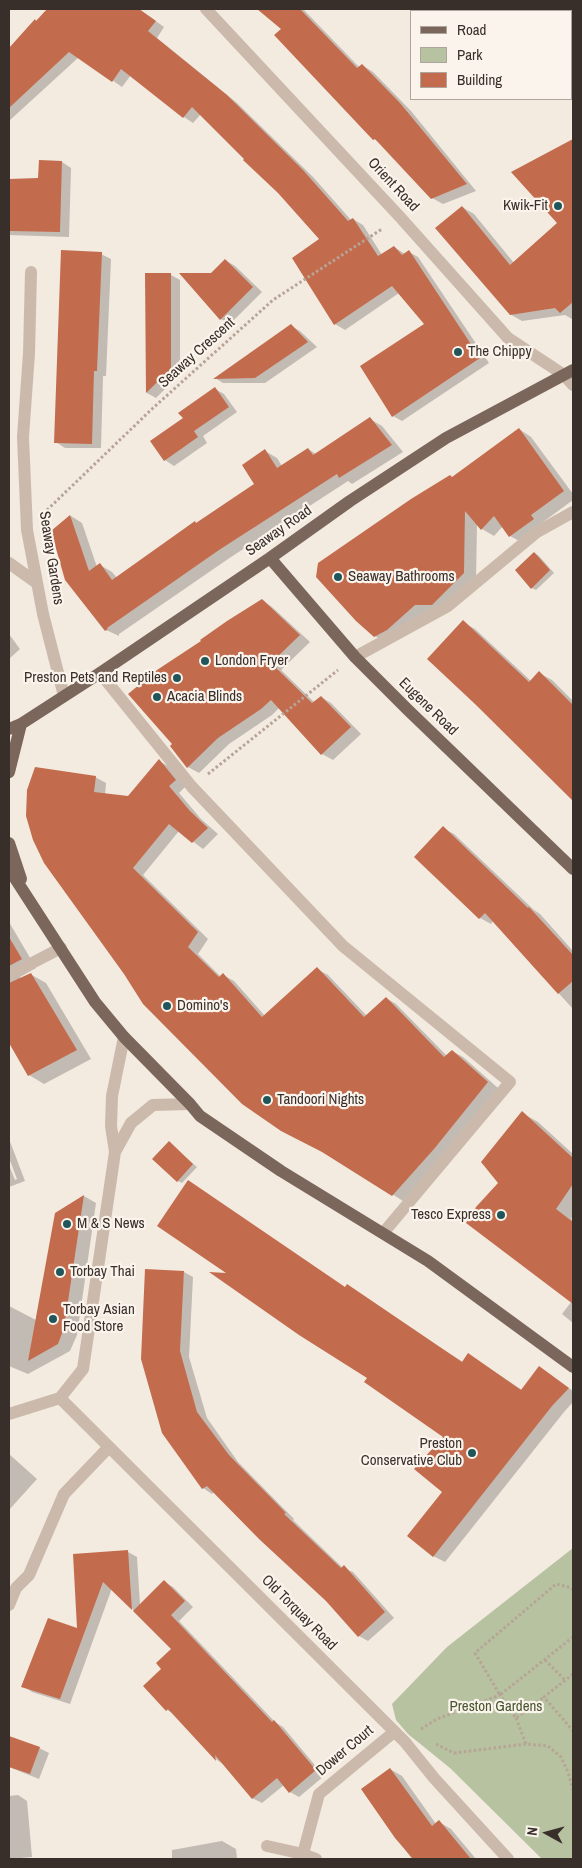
<!DOCTYPE html>
<html>
<head>
<meta charset="utf-8">
<style>
	body { margin:0 }
	#map { position:relative; width:582px; height:1868px; overflow:hidden; background:#f3eae0; font-family:"Archivo Narrow",sans-serif }
	canvas { display:block }
	.frame { position:absolute; inset:0; border:10px solid #392f2a; pointer-events:none }
	.legend { position:absolute; left:410px; top:10px; width:162px; height:90px; box-sizing:border-box; background:#faf4ec; border:1px solid #ada59e; margin:0; padding:6px 9px; list-style:none; font-size:15px; color:#392f2a }
	.legend li { display:flex; align-items:center; gap:10px; height:25px }
	.legend b { width:25px; border:1px solid #ada59e }
	.north { position:absolute; left:522px; top:1808px; width:50px; height:50px; -webkit-text-stroke:4px #faf4ec; paint-order:stroke; rotate:277deg; font-size:14px; font-weight:700; line-height:20px; text-align:center; color:#392f2a }
	.north::after { content:''; display:block; margin:auto; width:18px; height:22px; background:#392f2a; clip-path:polygon(50% 0,100% 100%,50% 72%,0 100%) }
</style>
</head>
<body>
<div id="map">
<canvas width="582" height="1868"></canvas>
<div class="frame"></div>
<ul class="legend">
<li><b style="height:6px;background:#7b665c"></b>Road</li>
<li><b style="height:14px;background:#b6c2a0"></b>Park</li>
<li><b style="height:14px;background:#c36b4d"></b>Building</li>
</ul>
<div class="north">N</div>
</div>
<script>
const ctx = document.querySelector('canvas').getContext('2d');
ctx.lineJoin = 'round';
function fillPath(path, color) { ctx.fillStyle = color; ctx.fill(path, 'evenodd'); }
function strokePath(path, color, width, dash) { ctx.strokeStyle = color; ctx.lineWidth = width; ctx.lineCap = dash ? 'butt' : 'round'; ctx.setLineDash(dash || []); ctx.stroke(path); }
function label(font, color, halo, rows, align = 'center') {
  ctx.font = font + ' "Archivo Narrow",sans-serif'; ctx.lineWidth = 4.5; ctx.setLineDash([]); ctx.textBaseline = 'middle'; ctx.strokeStyle = halo; ctx.fillStyle = color; for (const [text, x, y, turn = 0] of rows) {
    ctx.save(); ctx.translate(x, y); ctx.rotate((+turn || 0) * Math.PI / 180); ctx.textAlign = isNaN(turn) ? turn : align; if (halo) ctx.strokeText(text, 0, 0); ctx.fillText(text, 0, 0); ctx.restore();
  }
}
const green = new Path2D(`
	M573 1548V1859H542L450 1768 408 1734 396 1720 392 1704 447 1647Z`);
const shadow = new Path2D(`
	M49 9H139L164 27 157 38 237 103 313 177 351 220 353 219 363 225 382 255 394 247 405 254 409 252 418 257 489 363 402 421 393 416 426 324 399 293 345 330 335 324 293 258 321 240 279 192 201 114 193 123 184 117 131 75 122 87 79 57 9 121V50L35 21 37 22Z
	M259 9H303L360 68 362 65 373 72 411 111 476 191 443 204 432 198 381 143 374 139 283 29Z
	M568 143 573 146V318L572 319 565 315 522 321 510 314 462 207 474 214 514 263 559 223Z
	M40 161 62 162 71 168 69 237 9 235V180L40 179Z
	M101 254 111 259 106 376H103L101 448H65L56 442Z
	M225 260 235 266 262 292 230 324 221 319 212 274Z
	M147 275H171L180 280V374L156 398 147 393Z
	M291 326 300 331 317 347 265 383H223L215 378Z
	M215 389 224 394 237 412 203 436 207 443 174 466 165 460 184 419Z
	M370 419 382 426 403 452 352 484 348 481 231 557 119 634V636L106 630 53 531 71 516 82 523 97 567 100 565 112 572 117 578 256 484 265 451 277 458 282 466 308 449 316 454Z
	M519 429 531 437 573 494V500L543 522 523 543 510 536 503 526 494 536 482 529 477 524 476 580 388 643 375 636 453 478Z
	M535 553 539 556 554 573 536 590 532 588Z
	M262 600 272 607 310 642 281 670 315 703 321 697 331 703 361 734 333 760 322 754 280 707 272 715 229 744 199 773 188 767 171 746Z
	M463 622 475 629 531 681 539 673 552 680 573 701V799L476 703Z
	M9 634 20 649 9 659Z
	M159 761 170 767 186 786 179 793 201 819 218 834 203 849 179 831 143 875 208 939 198 954 221 977 223 975 234 981 265 1016 317 969 328 975 367 1016 386 998 396 1004 447 1056 452 1051 463 1057 498 1088 403 1201 392 1194 125 973 45 862 95 777 106 783 105 795 128 798Z
	M443 828 454 834 534 910 540 914 573 951V1009L493 921 491 924 480 918 416 857Z
	M9 922 36 968 20 977 21 979 30 974 46 983 91 1059 44 1084 29 1075 9 1040Z
	M522 1113 538 1122 573 1154V1216L571 1219 573 1220V1323L562 1314 572 1301 500 1183Z
	M9 1139 25 1181 9 1187V1165L15 1180 17 1179 9 1158Z
	M169 1143 197 1167 182 1183 178 1181Z
	M84 1196 96 1203 77 1335 70 1351 28 1374 9 1366V1306L36 1320 56 1214Z
	M184 1272 193 1277 189 1357 207 1418 238 1462 294 1519 293 1520 343 1568 353 1572 394 1618 368 1641 359 1636 327 1600 214 1492 212 1494 203 1488 163 1433Z
	M346 1288 463 1362 468 1354 522 1390 540 1368 573 1391V1402L564 1412 445 1562 433 1556 444 1492 445 1437 368 1378Z
	M9 1454 37 1479 9 1510Z
	M128 1552 137 1557 140 1605 164 1582 173 1587 193 1607 179 1621 275 1722 283 1727 324 1776 299 1797 290 1792 284 1785 262 1803 252 1798 226 1766 217 1760 174 1714 167 1710 163 1669 172 1649 112 1588 70 1704 32 1692 23 1686 79 1630 74 1555Z
	M9 1737 39 1748 49 1753 39 1779 9 1767Z
	M390 1769 402 1776 436 1824 439 1822 451 1829 476 1859H412L362 1790Z
	M18 1795 27 1801 32 1857 9 1859V1796Z
	M222 1841 236 1849 237 1859H172V1850Z`);
const building = new Path2D(`
	M47 9H139L156 21 148 31 227 95 303 170 348 221 353 218 378 256 394 246 402 255 409 250 480 358 392 417 360 366 424 324 392 286 334 325 292 258 319 239 278 193 243 160 244 159 192 107 183 118 121 69 112 82 69 52 9 108V48L35 19 36 21Z
	M257 9H300L357 68 362 64 400 103 467 184 431 199 375 139 373 140 274 35 281 29Z
	M573 139V302L560 313 555 308 510 315 435 228 462 206 510 265 557 223 511 172Z
	M39 160 62 161 60 232 9 231V179L38 178Z
	M61 250 102 252 97 371H94L92 444 54 443Z
	M225 259 253 287 220 320 179 273H211Z
	M145 273H171V369L146 393Z
	M291 324 308 342 255 378 213 379Z
	M215 387 229 407 194 431 198 437 164 461 150 441 183 418 178 413Z
	M370 417 392 445 339 478 337 474 219 550 107 628 108 629 105 631 65 580 51 531 70 515 89 571 100 563 112 580 195 521 196 523 254 484 242 465 265 449 277 468 308 448 313 455Z
	M519 428 564 491 531 515 534 519 509 537 494 516 481 530 465 511 464 573 432 605H415L387 630 374 637 356 621 316 577 318 563 411 499 450 475 452 477Z
	M534 552 550 570 531 589 515 570Z
	M262 599 300 635 271 663 312 703 321 696 351 727 321 755 271 700 261 709 218 738 187 768 170 746 172 744 128 694 157 670 201 641 200 640 227 621Z
	M463 620 529 682 539 671 573 705V801L475 704 427 659Z
	M159 759 176 780 169 786 190 811 208 828 192 843 169 824 133 868 198 932 188 947 219 977 223 973 262 1017 317 967 364 1017 386 997 444 1057 452 1050 488 1082 434 1149 392 1196 322 1152 281 1131 242 1104 143 1004 124 974 44 863 33 840 26 816 27 790 35 767 96 776 94 792 128 796Z
	M443 826 528 908 529 907 573 955V981L558 994 485 913 479 919 414 857Z
	M9 937 22 959 9 966Z
	M31 973 77 1050 28 1076 9 1043V983Z
	M522 1111 573 1158V1184L556 1209 573 1222V1304L466 1223 476 1207 498 1183 481 1162Z
	M169 1141 193 1164 177 1182 152 1159Z
	M188 1180 345 1287 347 1284 462 1362 468 1353 521 1390 539 1366 569 1388 552 1406 433 1557 407 1536 442 1492 414 1469 443 1437 364 1382 367 1378 299 1335 209 1272 226 1273 157 1226Z
	M84 1195 64 1328 58 1344 28 1361 55 1213Z
	M145 1269 184 1271 180 1351 197 1412 229 1455 286 1513 284 1514 341 1568 344 1565 385 1612 358 1637 326 1601 259 1539 207 1486 202 1489 162 1433 141 1359Z
	M128 1550 132 1610 103 1582 60 1699 21 1687 48 1618 77 1628 73 1554Z
	M164 1580 185 1601 171 1615 272 1722 274 1720 316 1770 289 1793 277 1778 252 1799 215 1755 216 1761 168 1709 166 1711 143 1686 161 1669 156 1663 171 1649 133 1611Z
	M9 1736 40 1747 30 1774 9 1767Z
	M390 1768 432 1826 439 1820 471 1859H413L395 1838 361 1789Z`);
const path = new Path2D(`
	M47 510 153 408 273 300 382 229
	M208 774 338 670
	M573 1590 572 1588 556 1584 475 1653 500 1695 573 1637
	M545 1660 565 1680
	M573 1674 544 1697 573 1731
	M516 1718 526 1744
	M421 1729 437 1719 500 1695 516 1718 544 1697
	M436 1744 454 1753 526 1744 548 1746 561 1757 568 1772 573 1790`);
const minor = new Path2D(`
	M206 9 400 217 508 338 564 375 573 385
	M31 272 29 353 23 437 27 530 43 614 64 696
	M9 563 37 583
	M355 657 448 606 537 532 573 512
	M100 673 192 787 343 946 510 1082 384 1232
	M9 975 61 948
	M115 1152 131 1123 153 1105 190 1104
	M60 1398 405 1742 434 1778 508 1859
	M9 1414 60 1398 83 1369 115 1152 111 1126 112 1096 124 1037
	M9 1605 16 1588 29 1575 64 1494 109 1447
	M267 1846 303 1854
	M316 1859 303 1854 319 1794 394 1732`);
const major = new Path2D(`
	M270 558 355 657 407 709 573 869
	M9 729 21 724 100 673 270 558 350 501 446 438 573 370
	M9 772 21 724
	M9 843 21 879
	M9 869 95 1002 124 1037 190 1104 200 1116 281 1171 428 1261 573 1367`);
const rail = new Path2D(`
	M493 9 496 11
	M519 9 522 11
	M571 53 573 56
	M571 77 573 79`);
const markers = [
	[558,206,5,"#20565a"],
	[458,352,5,"#20565a"],
	[338,577,5,"#20565a"],
	[205,661,5,"#20565a"],
	[177,678,5,"#20565a"],
	[157,697,5,"#20565a"],
	[167,1006,5,"#20565a"],
	[267,1100,5,"#20565a"],
	[501,1215,5,"#20565a"],
	[67,1224,5,"#20565a"],
	[60,1272,5,"#20565a"],
	[53,1319,5,"#20565a"],
	[472,1453,5,"#20565a"]
];
const streetNames = [
	["Orient Road",393,185,47],
	["Seaway Crescent",197,353,-42],
	["Seaway Road",279,531,-35],
	["Seaway Gardens",51,558,81],
	["Eugene Road",428,707,44],
	["Old Torquay Road",299,1613,45],
	["Dower Court",345,1751,-40]
];
const poiNames = [
	["Kwik-Fit",548,206,"right"],
	["The Chippy",468,352],
	["Seaway Bathrooms",348,577],
	["London Fryer",215,661],
	["Preston Pets and Reptiles",167,678,"right"],
	["Acacia Blinds",167,697],
	["Domino's",177,1006],
	["Tandoori Nights",277,1100],
	["Tesco Express",491,1215,"right"],
	["M & S News",77,1224],
	["Torbay Thai",70,1272],
	["Torbay Asian",63,1310],
	["Food Store",63,1327],
	["Preston",462,1444,"right"],
	["Conservative Club",462,1461,"right"]
];
const parkNames = [
	["Preston Gardens",496,1707]
];
fillPath(green, '#b6c2a0');
fillPath(shadow, '#0003');
fillPath(building, '#c36b4d');
strokePath(path, '#b7a496', 3, [2.5, 2.5]);
strokePath(minor, '#cbbaac', 12);
strokePath(major, '#7b665c', 12);
strokePath(rail, '#392f2a', 5.5);
strokePath(rail, '#faf4ec', 4, [11]);
for (const [x, y, r, color] of markers) { const dot = new Path2D(); dot.arc(x, y, r, 0, 2 * Math.PI); ctx.fillStyle = color; ctx.fill(dot); strokePath(dot, '#faf4ec', 2); }
label('15px', '#392f2a', '#faf4ec', streetNames);
label('15px', '#392f2a', '#faf4ec', poiNames, 'left');
label('15px', '#48572f', '#faf4ec', parkNames);
</script>
</body>
</html>
